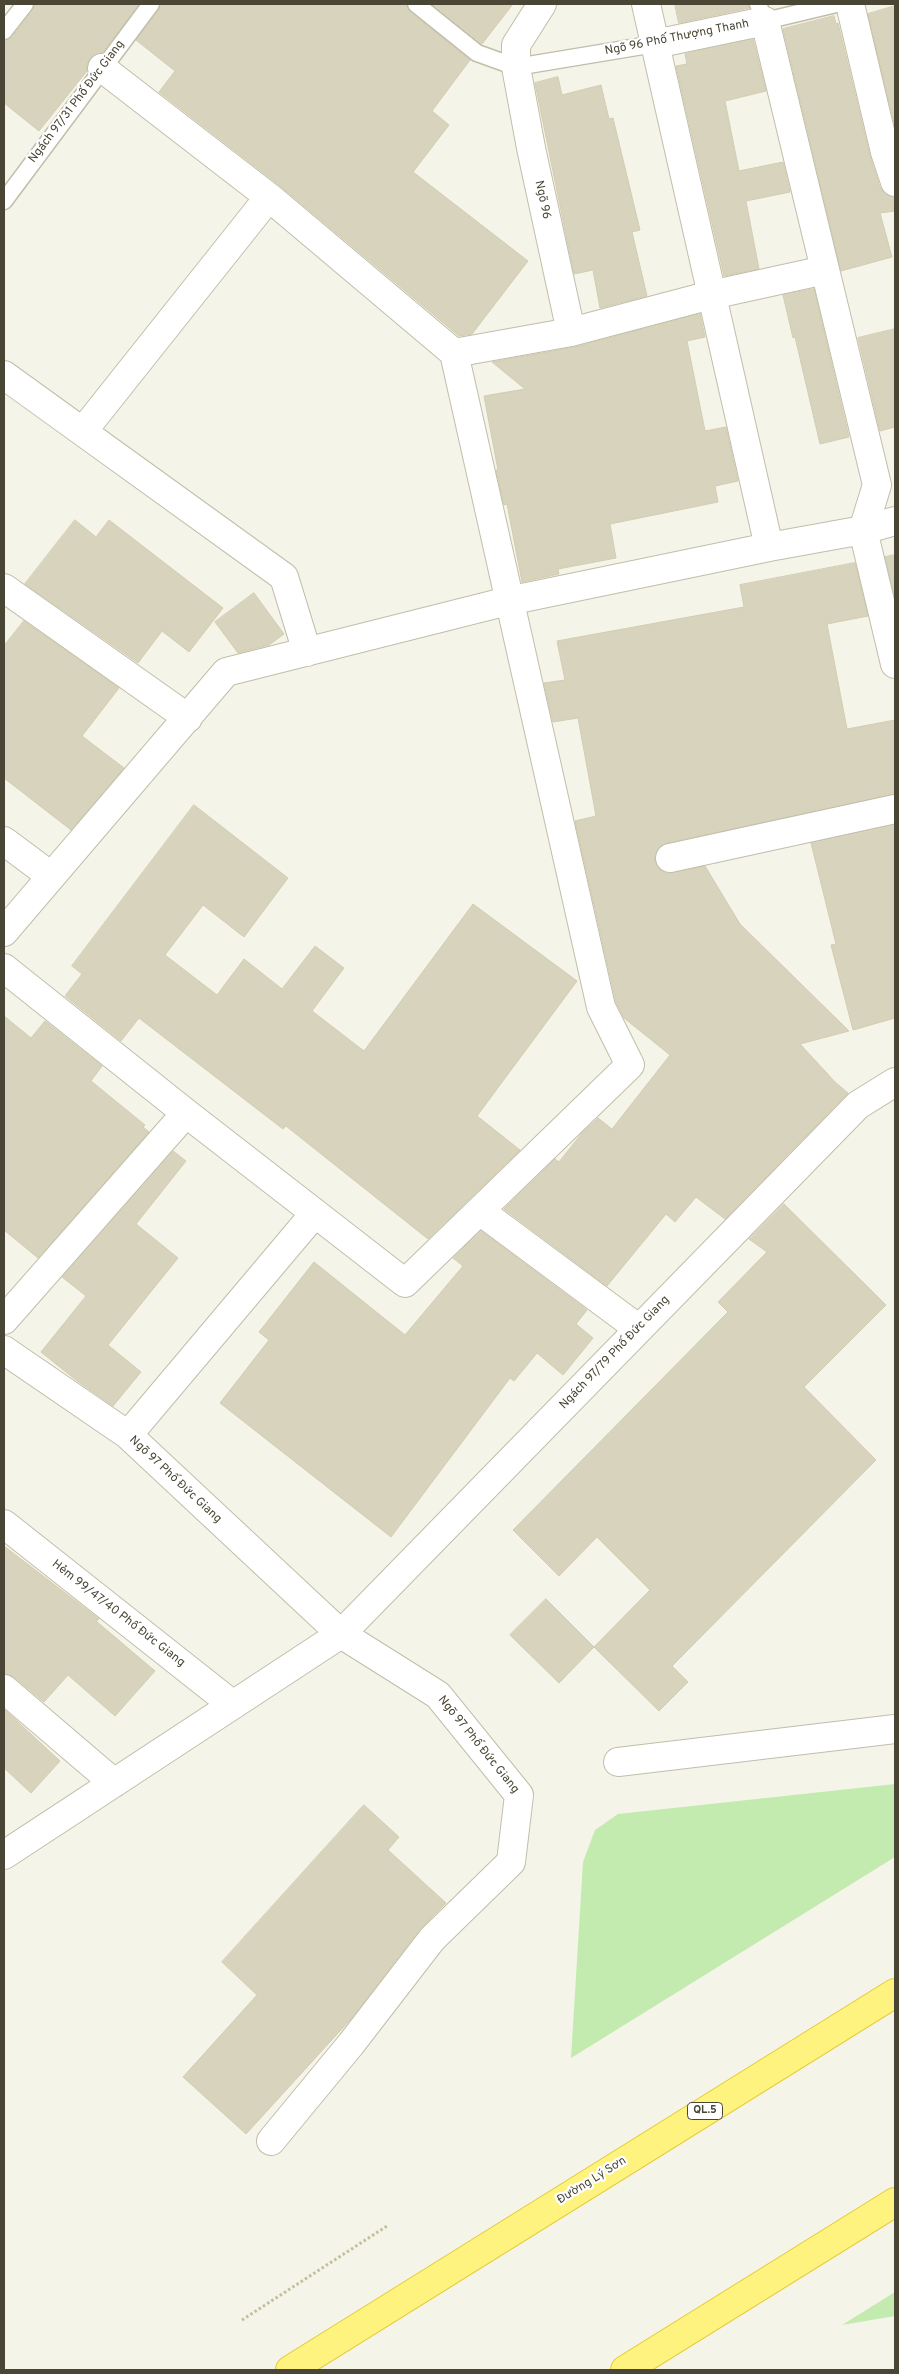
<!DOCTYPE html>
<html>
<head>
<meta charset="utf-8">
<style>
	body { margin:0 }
	#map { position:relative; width:899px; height:2374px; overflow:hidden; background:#f5f4e8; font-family:Overpass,sans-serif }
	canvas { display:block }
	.frame { position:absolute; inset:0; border:5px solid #494636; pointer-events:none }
</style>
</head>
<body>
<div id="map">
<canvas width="899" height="2374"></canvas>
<div class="frame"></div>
</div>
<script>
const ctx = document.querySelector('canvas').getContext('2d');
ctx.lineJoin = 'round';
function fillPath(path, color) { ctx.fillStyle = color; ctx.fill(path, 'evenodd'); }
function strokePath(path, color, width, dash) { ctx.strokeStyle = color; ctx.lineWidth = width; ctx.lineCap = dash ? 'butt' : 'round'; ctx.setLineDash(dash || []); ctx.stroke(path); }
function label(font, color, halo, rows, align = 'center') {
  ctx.font = font + ' Overpass,sans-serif'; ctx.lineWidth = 4.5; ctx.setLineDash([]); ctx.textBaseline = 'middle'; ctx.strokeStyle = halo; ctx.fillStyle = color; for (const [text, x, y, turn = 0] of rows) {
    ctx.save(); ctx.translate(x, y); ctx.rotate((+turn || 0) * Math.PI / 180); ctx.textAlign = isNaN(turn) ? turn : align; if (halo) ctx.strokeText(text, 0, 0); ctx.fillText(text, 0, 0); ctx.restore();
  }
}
const green = new Path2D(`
	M895 1784V1857L571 2058 583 1862 595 1830 618 1814Z
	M895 2292V2316L842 2325Z`);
const building = new Path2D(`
	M35 4H139L102 53 90 58 87 65V71L39 131 4 103V41L12 37 33 10Z
	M161 4H406L410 12 470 60 432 111 449 125 413 172 528 261 472 334 459 336 279 185 159 92 175 71 136 40 159 10Z
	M432 4H513L482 44Z
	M675 4H748L749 8 679 23Z
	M895 6V127L868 14Z
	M834 16 836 24 838 23 870 156 880 187 885 194 895 197V211L880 213 892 257 841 271 783 29Z
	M753 39 766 91 725 101 739 171 783 162 790 192 746 201 759 269 724 276 676 66 687 64 685 54Z
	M558 77 562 95 601 85 609 119 613 118 640 230 632 232 647 296 600 308 593 270 574 274 535 83Z
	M814 289 849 437 820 444 795 337 793 338 783 295Z
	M700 314 705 337 687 341 705 431 726 427 738 481 715 486 718 502 610 524 616 558 558 569 559 574 522 582 507 504 504 505 496 470H498L484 396 525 389 492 362 575 347Z
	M895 329V427L880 431 858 338Z
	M75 520 96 537 109 520 223 608 189 652 162 631 138 663 25 584Z
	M895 555V598L885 557Z
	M855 563 868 616 827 624 847 729 895 720V794L667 843 659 847 655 854V861L658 868 666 873 705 866 740 924 849 1031 800 1044 836 1083 848 1093 725 1219 696 1197 675 1222 666 1214 607 1286 504 1209 555 1159 559 1162 582 1133 598 1118 612 1129 670 1055 624 1018 616 1002 575 821 596 816 578 718 553 722 544 683 565 680 557 641 744 607 740 585Z
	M254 593 284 634 269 645 238 653 215 622Z
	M24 621 119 688 82 736 124 768 71 830 4 778V646Z
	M194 805 288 878 244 937 203 905 165 955 217 995 244 959 282 989 315 946 344 968 312 1011 364 1051 473 904 577 981 477 1116 520 1150 428 1239 286 1126 283 1129 139 1018 121 1041 65 996 82 974 72 966Z
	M895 825V1018L853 1030 831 945 836 944 811 843Z
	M4 1016 31 1038 45 1021 102 1066 91 1081 145 1125 143 1127 149 1132 38 1258 4 1230Z
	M173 1151 186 1161 136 1224 178 1258 108 1345 141 1372 113 1406 76 1380 41 1352 86 1296 62 1277Z
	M784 1204 886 1305 804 1387 876 1460 672 1666 688 1682 659 1711 594 1647 650 1590 597 1537 559 1576 513 1530 728 1312 718 1302 767 1252 749 1239Z
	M481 1231 587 1310 576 1324 593 1338 563 1375 537 1353 514 1381 510 1378 391 1537 220 1403 269 1340 259 1332 314 1262 405 1335 463 1266 453 1258Z
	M4 1546 99 1619 96 1621 155 1671 115 1716 68 1675 44 1702 14 1677 4 1674Z
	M546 1599 594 1647 559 1683 510 1635Z
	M4 1709 60 1761 31 1793 4 1768Z
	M364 1805 399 1837 388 1850 446 1903 420 1929 350 2020 246 2134 183 2077 257 1995 222 1962Z`);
const path = new Path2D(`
	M242 2320 387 2226`);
const service = new Path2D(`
	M416 4 477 53 516 67 655 44
	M758 4 765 21 836 4
	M4 31 25 4
	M4 201 151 4`);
const minor = new Path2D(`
	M542 4 516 45V67L531 148 571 332
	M646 4 769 547
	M850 4 885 152 895 182
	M655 44 765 21 877 485 863 530 895 664
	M102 68 269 197 454 353
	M4 375 284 577 307 652
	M83 431 269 197
	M4 588 188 718
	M4 841 51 876
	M670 858 895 809
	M4 932 226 672 508 601 769 547 863 530 895 521
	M4 968 186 1113 405 1283 630 1065 601 1007 454 353 571 332 711 295 825 270
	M480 1211 639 1329
	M4 1320 186 1113
	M4 1350 128 1435 341 1634 438 1695 519 1795 511 1862 432 1939 351 2044 271 2141
	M128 1435 315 1213
	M4 1524 233 1705
	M4 1689 114 1783
	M618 1762 895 1729
	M4 1855 341 1634 858 1105 895 1082`);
const trunk = new Path2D(`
	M290 2370 895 1993
	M625 2370 895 2202`);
const shields = [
	[705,2111,35]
];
const shieldNames = [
	["QL.5",705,2111]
];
const streetNames = [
	["Ngõ 96 Phố Thượng Thanh",677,38,-11],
	["Ngách 97/31 Phố Đức Giang",77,102,-53],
	["Ngõ 96",542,200,78],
	["Ngách 97/79 Phố Đức Giang",615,1353,-46],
	["Ngõ 97 Phố Đức Giang",175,1480,43],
	["Hẻm 99/47/40 Phố Đức Giang",118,1614,38],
	["Ngõ 97 Phố Đức Giang",478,1745,51],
	["Đường Lý Sơn",592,2181,-32]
];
fillPath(green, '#c3ebb0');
fillPath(building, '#d7d3bd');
strokePath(building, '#d2ccb0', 1);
strokePath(service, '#c1beaa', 19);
strokePath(minor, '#c1beaa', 30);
strokePath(trunk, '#e4ca33', 30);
strokePath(path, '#c3be9b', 3, [2.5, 2.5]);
strokePath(service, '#fff', 16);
strokePath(minor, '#fff', 28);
strokePath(trunk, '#fff380', 28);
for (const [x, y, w] of shields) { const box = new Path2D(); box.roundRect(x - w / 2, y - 8.5, w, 17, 4); ctx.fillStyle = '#fff'; ctx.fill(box); strokePath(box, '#494636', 1); }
label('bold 11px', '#494636', null, shieldNames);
label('12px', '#494636', '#fff', streetNames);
</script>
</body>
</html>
